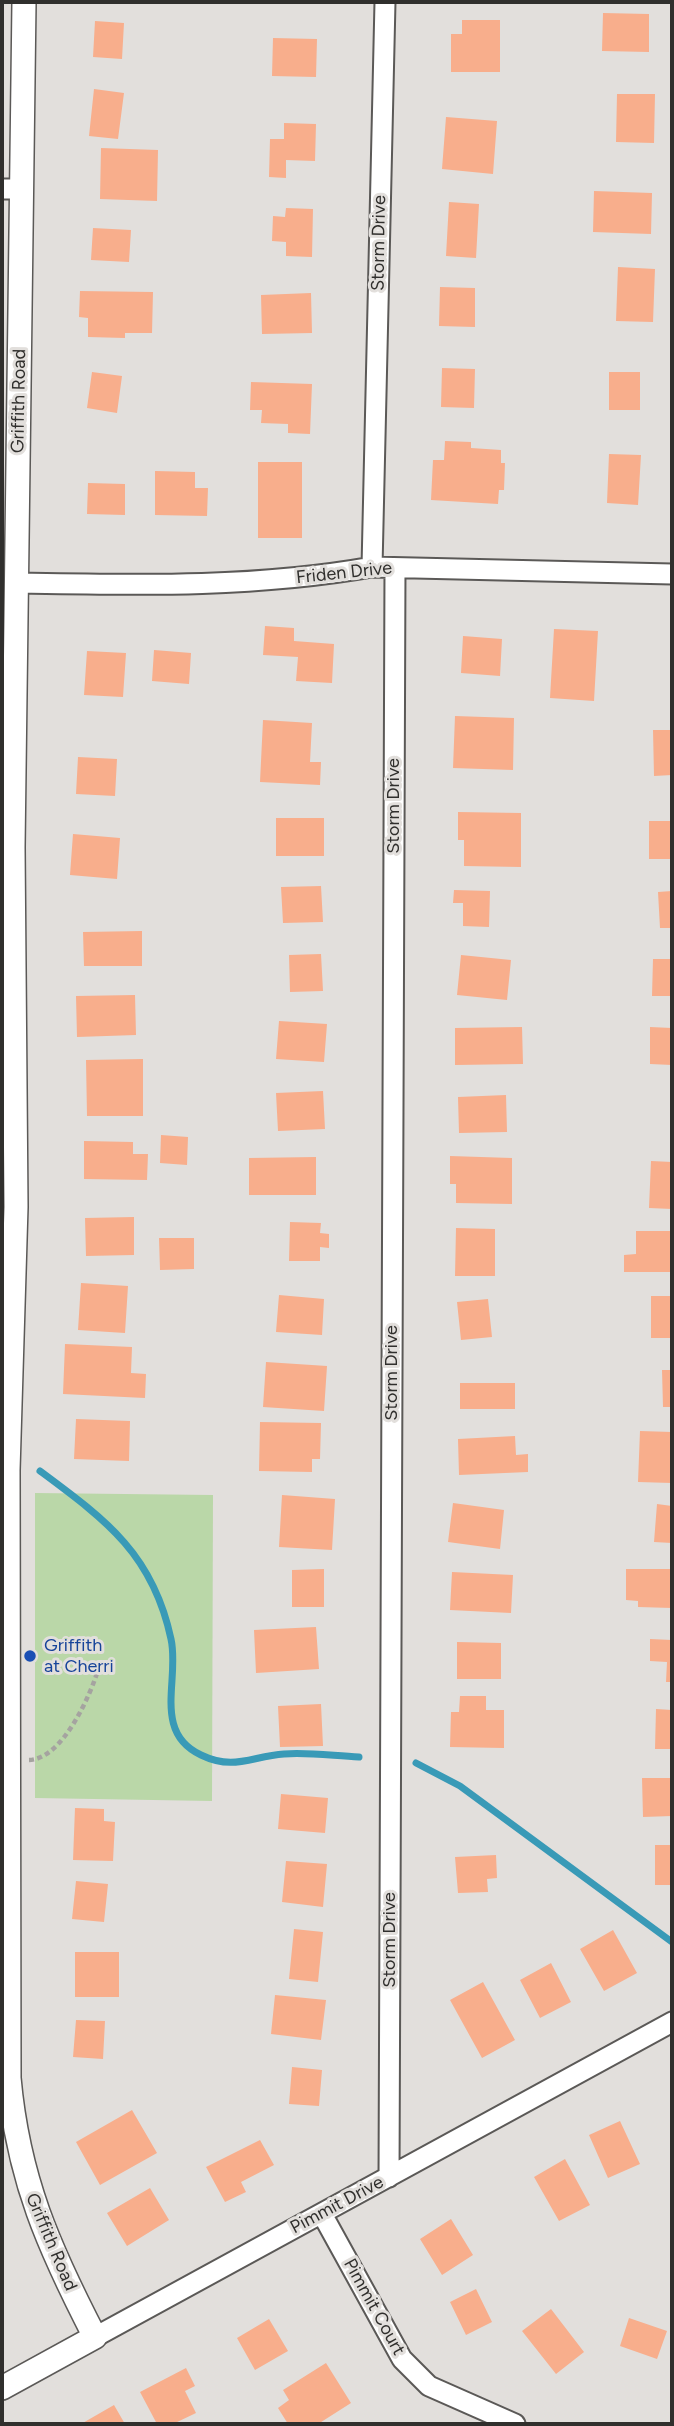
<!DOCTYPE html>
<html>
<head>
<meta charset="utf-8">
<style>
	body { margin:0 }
	#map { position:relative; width:674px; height:2426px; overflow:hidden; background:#e2dfdc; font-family:Figtree,sans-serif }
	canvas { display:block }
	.frame { position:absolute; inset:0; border:4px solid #302f2d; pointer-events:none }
</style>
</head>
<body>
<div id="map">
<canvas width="674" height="2426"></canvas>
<div class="frame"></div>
</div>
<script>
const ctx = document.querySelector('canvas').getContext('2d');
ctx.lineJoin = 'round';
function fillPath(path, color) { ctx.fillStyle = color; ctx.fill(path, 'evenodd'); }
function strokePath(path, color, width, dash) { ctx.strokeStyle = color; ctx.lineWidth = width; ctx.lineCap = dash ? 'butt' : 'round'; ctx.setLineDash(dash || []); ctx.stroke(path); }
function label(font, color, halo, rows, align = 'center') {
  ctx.font = font + ' Figtree,sans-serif'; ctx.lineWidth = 6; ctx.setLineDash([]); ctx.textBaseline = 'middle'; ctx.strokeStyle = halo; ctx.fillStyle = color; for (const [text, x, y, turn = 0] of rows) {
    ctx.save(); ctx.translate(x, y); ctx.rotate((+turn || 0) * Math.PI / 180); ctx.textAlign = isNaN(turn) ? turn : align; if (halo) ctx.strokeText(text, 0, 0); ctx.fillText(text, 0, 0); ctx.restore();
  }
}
const green = new Path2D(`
	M35 1493 213 1495 212 1801 35 1798Z`);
const stream = new Path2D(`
	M40 1471C106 1520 153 1554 171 1639 180 1679 152 1732 201 1755 234 1771 252 1756 284 1754 308 1752 334 1756 359 1757
	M416 1763 460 1786 672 1942`);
const building = new Path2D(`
	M603 13 649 14V52L602 51Z
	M462 20H500V72H451V34H462Z
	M95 21 124 23 122 59 93 57Z
	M273 38 317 39 316 77 272 76Z
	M94 89 124 93 118 139 89 136Z
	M617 94H655L654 143 616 142Z
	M446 117 497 121 493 174 442 169Z
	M284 123 316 124 315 161 286 160V178L269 177 270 139H284Z
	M101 148 158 150 157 201 100 199Z
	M594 191 652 193 651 234 593 232Z
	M449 202 479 204 476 258 446 256Z
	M286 208 313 209 312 257 286 256V242L272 241 273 216 285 217Z
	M93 228 131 230 129 262 91 260Z
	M618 267 655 269 653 322 616 321Z
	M440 287 475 288V327L439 326Z
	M80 291 153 292 152 333H125V338L88 337V318L79 317Z
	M311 293 312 333 262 334 261 295Z
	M442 368 475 369 474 408 441 407Z
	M92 372 122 376 117 413 87 408Z
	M609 372H640V410H609Z
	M251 382 312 384 310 434 288 433V424L261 423 262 410H250Z
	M445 441 471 442V448L501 450V463H505L504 490H499L498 504 431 500 433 460H444Z
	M609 454 641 455 638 505 607 503Z
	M258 462H302V538H258Z
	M155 471 195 472V488H208L207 516 155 515Z
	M88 483 125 484V515L87 514Z
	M265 626 294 628V641L334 644 332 683 296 681 298 657 263 655Z
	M554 629 598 631 594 701 550 698Z
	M463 636 502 639 500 676 461 673Z
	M154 650 191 653 189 684 152 681Z
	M87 651 126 653 123 697 84 695Z
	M455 716 514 718 513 770 453 768Z
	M263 720 312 723 310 762H321L320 785 260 782Z
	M653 730H672V775L654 776Z
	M78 757 117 759 115 796 76 794Z
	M458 812 521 813V867L464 866V840H458Z
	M276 818H324V856H276Z
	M649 821H672V859H649Z
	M73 834 120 838 117 879 70 875Z
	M321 886 323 922 283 923 281 887Z
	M454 890 490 891 489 927 463 926V903H453Z
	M672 891V928H660L658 892Z
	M142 931V966H84L83 932Z
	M321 954 323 991 290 992 289 955Z
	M461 955 511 960 507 1000 457 995Z
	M653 959H672V996H652Z
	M135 995 136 1035 77 1037 76 996Z
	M279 1021 327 1024 324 1062 276 1059Z
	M522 1027 523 1064 455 1065V1028Z
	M650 1027 672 1028V1065L650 1064Z
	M143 1059V1116H87L86 1060Z
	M323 1091 325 1129 278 1131 276 1093Z
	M506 1095 507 1132 459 1133 458 1097Z
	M161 1135 188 1137 187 1165 160 1163Z
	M84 1141 133 1142V1154H148L147 1180 84 1179Z
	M450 1156 512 1158V1204L456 1203V1184H450Z
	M316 1157V1195H249V1158Z
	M651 1161 672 1162V1209L649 1208Z
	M134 1217V1255L86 1256 85 1218Z
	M290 1222 321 1223 320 1233 329 1234V1248L320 1247V1261H289Z
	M456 1228 495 1229V1276H455Z
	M636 1231H672V1272H624V1255L636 1254Z
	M159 1238H194V1269L160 1270Z
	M81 1283 128 1286 125 1333 78 1330Z
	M279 1295 324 1299 322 1335 276 1332Z
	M651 1296H672V1338H651Z
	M488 1299 492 1337 461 1340 457 1302Z
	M65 1344 132 1347 131 1373 146 1374 145 1398 63 1394Z
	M266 1362 327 1366 324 1411 263 1407Z
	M662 1370H672V1407H663Z
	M460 1383H515V1409H460Z
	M76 1419 130 1421 129 1461 74 1459Z
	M260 1422 321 1423 320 1459H312V1472L259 1471Z
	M640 1431 672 1432V1483L638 1482Z
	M515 1436 516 1455 528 1454V1472L459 1475 458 1439Z
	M282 1495 335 1499 332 1550 279 1547Z
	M453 1503 504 1510 500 1549 448 1542Z
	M657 1504 672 1506V1543L654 1542Z
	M324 1569V1607H292V1570Z
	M626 1569H672V1608L638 1607V1601L626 1600Z
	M452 1572 513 1575 511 1613 450 1610Z
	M316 1627 319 1669 256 1673 254 1630Z
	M650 1639 672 1640V1682H666L667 1662 650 1661Z
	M457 1642 501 1643V1679H457Z
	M460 1696H486V1710H504V1748L450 1747 451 1712H459Z
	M321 1704 323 1746 280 1747 278 1706Z
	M656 1709 672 1710V1749H655Z
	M642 1778H672V1816L643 1817Z
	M281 1794 328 1798 325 1833 278 1829Z
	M75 1808 104 1809V1821L115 1822 113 1861 73 1860Z
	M655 1845H672V1885H655Z
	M496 1855 497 1878 487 1879 488 1892 458 1893 455 1857Z
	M286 1861 327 1864 323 1907 282 1902Z
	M76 1881 108 1884 104 1922 72 1919Z
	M294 1929 323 1932 318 1982 289 1979Z
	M613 1930 637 1973 604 1991 580 1949Z
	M75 1952H119V1997H75Z
	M551 1963 571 2002 540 2018 520 1980Z
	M483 1982 515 2040 482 2058 450 2000Z
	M275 1995 326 2000 321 2040 271 2034Z
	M76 2020 105 2021 103 2059 73 2057Z
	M292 2067 322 2070 319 2106 289 2104Z
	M132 2110 157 2153 100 2185 76 2142Z
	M620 2121 640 2164 608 2178 589 2135Z
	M260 2140 274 2165 241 2182 246 2192 225 2202 206 2167Z
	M565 2159 590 2205 559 2221 534 2177Z
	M150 2188 169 2220 127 2246 107 2213Z
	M451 2219 473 2255 442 2275 420 2239Z
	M476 2289 492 2322 466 2335 450 2302Z
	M551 2309 584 2352 556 2374 522 2331Z
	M629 2318 667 2331 657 2359 620 2346Z
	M269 2319 288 2351 255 2370 237 2338Z
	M326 2363 351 2403 318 2424H288L278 2408 289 2400 283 2390Z
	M186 2368 195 2386 185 2391 196 2413 173 2424H157L140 2392Z
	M114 2405 125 2424H81Z`);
const path = new Path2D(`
	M29 1760C63 1759 91 1694 99 1667`);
const minor = new Path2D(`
	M2 189H22
	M372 567 385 2
	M17 583C136 585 254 588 372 567L672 574
	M389 2177 395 568
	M322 2214 402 2359 429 2386 515 2424
	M95 2337 672 2022`);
const tertiary = new Path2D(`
	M2 2388 95 2337C49 2248 18 2179 9 2078L8 1470 16 1207 13 847 24 2`);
const markers = [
	[30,1656,7,"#1a4fb4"]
];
const streetNames = [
	["Storm Drive",379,243,-89],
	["Griffith Road",19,401,-89],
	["Friden Drive",344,573,-6],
	["Storm Drive",394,806,-90],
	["Storm Drive",392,1373,-90],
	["Storm Drive",390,1940,-90],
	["Pimmit Drive",337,2205,-28],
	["Griffith Road",51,2242,67],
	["Pimmit Court",374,2307,61]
];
const transitNames = [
	["Griffith",44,1646],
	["at Cherri",44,1667]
];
fillPath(green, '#bad7a8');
strokePath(stream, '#399ab7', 7);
fillPath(building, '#f8ae8c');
strokePath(minor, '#5b5957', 23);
strokePath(tertiary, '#5b5957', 26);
strokePath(path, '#a5a3a0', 4.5, [5, 3.5]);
strokePath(minor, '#fff', 19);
strokePath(tertiary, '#fff', 23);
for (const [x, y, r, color] of markers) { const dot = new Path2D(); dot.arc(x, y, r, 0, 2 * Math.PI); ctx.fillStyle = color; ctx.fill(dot); strokePath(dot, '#e2dfdc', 2.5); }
label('18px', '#302f2d', '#e2dfdc', streetNames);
label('18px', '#164399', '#e2dfdc', transitNames, 'left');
</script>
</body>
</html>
